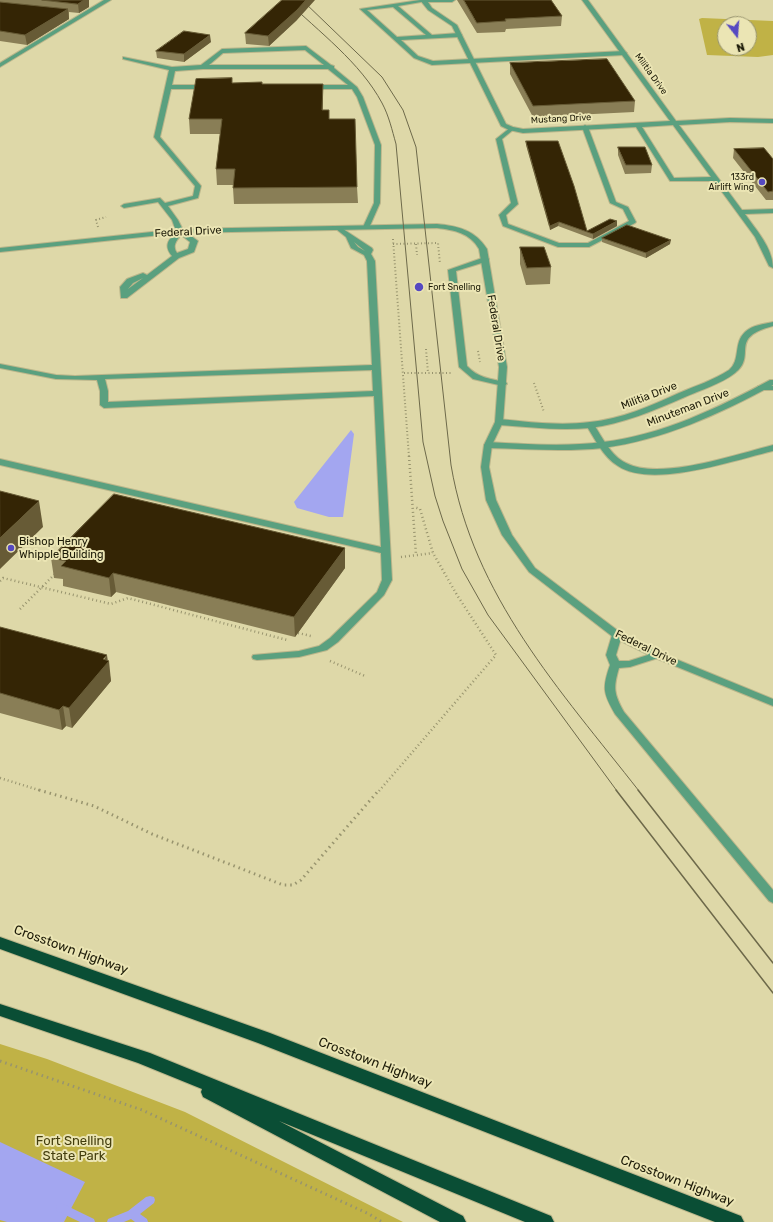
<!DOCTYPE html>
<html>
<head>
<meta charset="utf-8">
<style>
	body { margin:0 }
	#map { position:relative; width:773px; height:1222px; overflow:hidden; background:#ded8a8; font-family:Rubik,sans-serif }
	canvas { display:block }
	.north { position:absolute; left:717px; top:16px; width:40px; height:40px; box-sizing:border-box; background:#ebe5b4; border:1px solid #98946f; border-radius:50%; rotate:163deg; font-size:11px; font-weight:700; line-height:16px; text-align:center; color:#1c1a07 }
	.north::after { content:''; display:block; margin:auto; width:14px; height:18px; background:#5649c1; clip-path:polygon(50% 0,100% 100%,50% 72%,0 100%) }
</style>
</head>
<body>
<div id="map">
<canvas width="773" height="1222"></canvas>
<div class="north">N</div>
</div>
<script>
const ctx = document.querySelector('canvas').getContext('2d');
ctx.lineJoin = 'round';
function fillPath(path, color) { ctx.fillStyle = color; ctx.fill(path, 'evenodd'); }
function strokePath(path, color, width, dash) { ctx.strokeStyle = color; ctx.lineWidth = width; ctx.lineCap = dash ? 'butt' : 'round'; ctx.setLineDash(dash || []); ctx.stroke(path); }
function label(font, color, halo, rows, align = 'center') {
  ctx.font = font + ' Rubik,sans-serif'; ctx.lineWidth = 4; ctx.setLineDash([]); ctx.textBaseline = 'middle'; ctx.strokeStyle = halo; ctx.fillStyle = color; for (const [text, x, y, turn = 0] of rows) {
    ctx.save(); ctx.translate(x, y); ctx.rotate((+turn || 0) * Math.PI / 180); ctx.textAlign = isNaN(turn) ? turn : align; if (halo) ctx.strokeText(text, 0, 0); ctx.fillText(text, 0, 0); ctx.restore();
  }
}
const green = new Path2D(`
	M702 18 773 21V55L758 57 707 55 699 19ZM725 24H749V48H725Z
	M0 1044 47 1059 185 1112 403 1222H0Z`);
const water = new Path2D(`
	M351 430 354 434 343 517H329L297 508 294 502Z
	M0 1142 85 1182 64 1222H7L0 1220Z`);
const stream = new Path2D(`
	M150 1196 154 1197 155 1200 154 1203 140 1214 147 1219 148 1222H135L131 1219 124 1222H107L108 1219 128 1211 146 1197Z
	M61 1203 94 1219 95 1222H80L57 1211 56 1208 57 1205Z`);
const pathFar2 = new Path2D(`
	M98 227 96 220 106 217
	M393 239 409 457
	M393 244 438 243 440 264
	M416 244 417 255
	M426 349 428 373
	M478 351 480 362
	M404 373H451
	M534 383 544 412`);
const pathFar1 = new Path2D(`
	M409 456 416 555
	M401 557 433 553
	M0 581 3 578 111 604 128 598 287 640
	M20 609 55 574
	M298 633 311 636
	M330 661 365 676
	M0 778 42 791
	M379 791 496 655 457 595 433 553 420 509 414 507`);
const path = new Path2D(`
	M39 790 94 806 152 834 283 885H293L301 880 379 790
	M0 1061 142 1110 369 1214 382 1222`);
const service = new Path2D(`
	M104 0H111L0 67V63Z
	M420 0 427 1 398 6 432 35 459 33 462 35 459 37 401 40 418 56 433 61 624 51 627 53 624 55 432 65 414 58 360 9ZM393 7 426 35 397 37 367 10Z
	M306 46 331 65 334 66V68L357 87 363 97 381 145 380 203 369 228 363 227 374 203 375 145 357 97 352 89H309L306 87 309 85H348L328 69H203L175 71 172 85H207L210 87 207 89H171L160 137 201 186 198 198 168 206 178 220 183 230 198 241 194 252 179 258 127 298H121L120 287 127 279 143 273 147 275 172 256C163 245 169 240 176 231L172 220 158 202 124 208 121 206 124 204 160 198 165 203 193 196 195 186 154 137 169 70 123 59V57L172 67 201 65 222 49ZM305 50 324 65H209L223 53ZM181 235 190 242 188 249 177 253C172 246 176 241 181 235ZM143 278 128 289 133 283Z
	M585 125 588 127 616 202 628 207 636 222 635 223 589 247H558L503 226 499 215 511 203 496 139 511 127 514 129 513 130 502 139 518 204 506 215 508 224 559 243H588L629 221 623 209 610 203 582 127Z
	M336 227H340L372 248 373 250 371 254 375 261 392 580 384 595 338 642 327 650 299 657 257 660 253 659 252 657 253 655 299 651 319 646 330 638 377 592 382 580 381 553 0 465V459L381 547 374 396 104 408 100 405V391L97 380 56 379 0 368V364L56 375 75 376 372 365 367 261 364 255 351 248 346 237 336 229ZM354 242 365 251 358 247ZM372 370 373 391 108 402V391L105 379Z
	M485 257 489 259 488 261 456 271 467 366C478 378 491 379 506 382L507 384 503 386 473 379 459 367 448 270Z
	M758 386H773V390H758Z
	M590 422 593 423C602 437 611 456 626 463 660 481 737 454 773 445V451C735 460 652 489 618 466 603 457 595 439 586 425Z
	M617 632 622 635 616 655 619 661H629L657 652 662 655 661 657 630 667 619 668C613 688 614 694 624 712L773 890V903L769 901 615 714C603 693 602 688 610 665L606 655 612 635Z`);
const minor = new Path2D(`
	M420 0H455L452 2H428L432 8 457 25 506 124 513 127 523 129 670 121 582 0H588L676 121 730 118 773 119V123L730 122 679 125 742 210 773 209V213L745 214C756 230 773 248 773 268L769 266 755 237 714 181H670L636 127 523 133 509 130 501 126 452 26 428 10ZM673 125 711 177 674 178 642 127Z
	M773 322V326C727 338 758 355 735 373 721 384 701 390 685 397 655 410 623 424 590 428 560 431 529 427 499 425L495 422 499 419C529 422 560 426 590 422 621 419 651 406 679 393 695 386 714 380 729 370 741 360 733 343 745 332 752 325 764 324 773 322Z
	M770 380H773V385C720 414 663 440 603 448 565 452 526 449 488 448L484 445 488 442C526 444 565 447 603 442 662 435 718 408 770 380Z`);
const tertiary = new Path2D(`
	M437 224C458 226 475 230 487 249L507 367 503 422 492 445 489 467 496 500 512 535 535 568 621 633 661 653 773 699V706L653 657 613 637 529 572 502 535 486 500 481 467 484 445 495 422 499 367 479 249C470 233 454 230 437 228L180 233 0 252V248L180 229Z`);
const motorway = new Path2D(`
	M0 937 270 1033 741 1216 744 1222H715L258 1043 0 949Z
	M0 1004 150 1053 551 1216 554 1222H525L279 1121 463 1216 466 1222H440L203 1097 201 1092 202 1089 138 1063 0 1016Z`);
const tramFar1 = new Path2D(`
	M286 0C319 32 360 62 382 103 389 116 392 130 396 144L423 442 435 496 443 521 462 569 488 615 617 791
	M302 0 382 77 403 110 416 147 451 465C473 596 560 690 639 791`);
const tram = new Path2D(`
	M616 790 773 993
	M638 790 773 963`);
const wall = new Path2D(`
	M0 0H89V7L79 13 69 12V19L27 45 0 41Z
	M457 0H551L562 16 561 26 506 29 505 32 477 33Z
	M297 20 269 46 246 44 245 33Z
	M211 42 184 62 157 58 156 51Z
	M510 63 635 101 634 112 533 117 510 74Z
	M232 83 262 84 323 98V110L329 119 357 187 358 203 234 204 233 188 234 185H217L216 169 220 134H190L189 119Z
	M526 141 587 231 617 226 593 239 558 226 550 230 526 145Z
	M618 147 652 165 651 173 625 174 618 155Z
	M734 149 773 159V200H766L733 158Z
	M602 238 670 244 646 258 602 242Z
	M520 247 551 267 550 284 526 285 520 264Z
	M345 548V568L295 637 116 592 111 597 63 586V579L54 578 51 558Z
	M0 627 107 660 111 681 72 728 66 726 62 730 0 713Z`);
const shadedWall = new Path2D(`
	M84 0H89V7L79 13 78 4Z
	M306 0H315L297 20 269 46 268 36Z
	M68 9 69 19 27 45 25 35Z
	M210 35 211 42 184 62V54Z
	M617 221V226L593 239V234Z
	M559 222 558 226 550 230V226Z
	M671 240 670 244 646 258V253Z
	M39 501 43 527 0 569V538Z
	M345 548V568L295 637 294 617Z
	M113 573 116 592 111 597 109 578Z
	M107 655 108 662 109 661 111 681 72 728 69 708Z
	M63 706 66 726 62 730 59 710Z`);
const building = new Path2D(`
	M42 0H84L78 4Z
	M282 0H306L297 10 268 36 245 33Z
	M464 0H551L562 16 505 19 506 21 477 23Z
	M0 2 68 9 25 35 0 31Z
	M184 31 210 35 184 54 156 51Z
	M607 59 635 101 533 106 510 63Z
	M232 78V83L262 82V84H323L322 110H329V119H355L357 187 233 188 235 169H216L222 119H189L196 79Z
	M526 141H558L574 186 587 231 610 219 617 221 593 234 559 222 550 226Z
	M618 147H645L652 165H626Z
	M764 148 773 159V191L768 192 734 149Z
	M627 225 671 240 646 253 602 238Z
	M520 247H544L551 267 527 268Z
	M0 491 39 501 0 538Z
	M114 494 345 548 294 617 113 573 109 578 61 566 66 561 51 558Z
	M0 627 107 655 103 659 109 661 69 708 63 706 59 710 0 693Z`);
const markers = [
	[762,182,4,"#5649c1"],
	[419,287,5,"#5649c1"],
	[11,548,4,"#5649c1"]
];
const farStreetnames = [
	["Militia Drive",651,74,54],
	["Mustang Drive",561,119,-3]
];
const farPoinames = [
	["133rd",754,177],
	["Airlift Wing",754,187],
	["Fort Snelling",428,287,"left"]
];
const streetNames = [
	["Federal Drive",188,232,-3],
	["Federal Drive",496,328,81],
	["Militia Drive",649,396,-21],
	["Minuteman Drive",688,408,-21],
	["Federal Drive",646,648,26]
];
const poiNames = [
	["Bishop Henry",19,542],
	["Whipple Building",19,555]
];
const nearStreetnames = [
	["Crosstown Highway",71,950,20],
	["Crosstown Highway",375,1063,21],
	["Crosstown Highway",677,1181,21]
];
const nearParknames = [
	["Fort Snelling",74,1141],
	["State Park",74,1156]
];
fillPath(green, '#c0b246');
fillPath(water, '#a3a6f0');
fillPath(stream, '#a3a6f0');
strokePath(service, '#bbb68b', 2);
strokePath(minor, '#bbb68b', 2);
strokePath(tertiary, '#bbb68b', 2);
strokePath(motorway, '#bbb68b', 2);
strokePath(pathFar2, '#98946e', 2, [1, 2.5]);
strokePath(pathFar1, '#98946e', 2.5, [1, 3]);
strokePath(path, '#98946e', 3, [1.5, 4]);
fillPath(service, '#5aa07f');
fillPath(minor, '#5aa07f');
fillPath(tertiary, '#5aa07f');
fillPath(motorway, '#0a4e35');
strokePath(tramFar1, '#6d694a', 1);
strokePath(tram, '#6d694a', 1.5);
fillPath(wall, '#897e56');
fillPath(shadedWall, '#675b36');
fillPath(building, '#342505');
strokePath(building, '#675b36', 1);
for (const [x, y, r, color] of markers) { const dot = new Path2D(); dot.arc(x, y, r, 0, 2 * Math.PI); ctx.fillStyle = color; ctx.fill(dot); strokePath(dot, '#ebe5b4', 1.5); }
label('9px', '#1c1a07', '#ebe5b4', farStreetnames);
label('9px', '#1c1a07', '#ebe5b4', farPoinames, 'right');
label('11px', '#1c1a07', '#ebe5b4', streetNames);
label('11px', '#1c1a07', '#ebe5b4', poiNames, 'left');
label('13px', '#1c1a07', '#ebe5b4', nearStreetnames);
label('13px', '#433d0d', '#ebe5b4', nearParknames);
</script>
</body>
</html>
